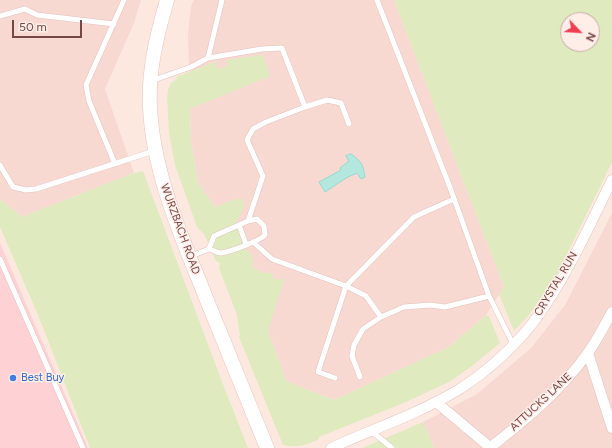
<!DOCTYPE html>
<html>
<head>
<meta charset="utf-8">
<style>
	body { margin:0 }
	#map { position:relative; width:612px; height:448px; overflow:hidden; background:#fde8e0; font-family:Figtree,sans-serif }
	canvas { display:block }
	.north { position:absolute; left:560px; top:12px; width:40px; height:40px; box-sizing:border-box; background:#ffede7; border:1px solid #c8aba7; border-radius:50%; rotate:115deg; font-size:11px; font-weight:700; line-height:16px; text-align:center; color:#754746 }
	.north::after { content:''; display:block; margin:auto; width:14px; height:18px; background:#ee3e52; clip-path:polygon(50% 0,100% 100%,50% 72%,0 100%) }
	.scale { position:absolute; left:12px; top:20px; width:70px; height:18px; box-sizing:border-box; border:2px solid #754746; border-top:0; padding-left:5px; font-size:12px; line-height:14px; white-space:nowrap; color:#754746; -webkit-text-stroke:3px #ffede7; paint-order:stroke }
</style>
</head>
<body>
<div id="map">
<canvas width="612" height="448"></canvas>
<div class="north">N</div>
<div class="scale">50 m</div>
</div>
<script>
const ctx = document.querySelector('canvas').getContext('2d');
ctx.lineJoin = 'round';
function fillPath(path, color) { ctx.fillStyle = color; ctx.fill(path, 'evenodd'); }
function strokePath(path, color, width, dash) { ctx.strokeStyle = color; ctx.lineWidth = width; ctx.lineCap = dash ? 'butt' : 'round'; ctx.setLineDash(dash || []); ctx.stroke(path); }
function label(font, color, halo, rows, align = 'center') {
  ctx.font = font + ' Figtree,sans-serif'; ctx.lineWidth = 3; ctx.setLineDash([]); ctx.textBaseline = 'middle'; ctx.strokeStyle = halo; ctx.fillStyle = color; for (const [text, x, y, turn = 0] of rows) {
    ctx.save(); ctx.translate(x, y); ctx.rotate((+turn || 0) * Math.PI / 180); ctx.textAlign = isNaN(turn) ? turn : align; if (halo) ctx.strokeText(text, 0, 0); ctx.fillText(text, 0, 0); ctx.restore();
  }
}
const residential = new Path2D(`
	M0 0H141L134 23 105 89 134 173 22 217 0 199Z
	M194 0H394L504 287 486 315 449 347 334 400 286 381 268 331 216 208 198 183 191 142 188 34 191 6Z
	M612 213V448H434L423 422 477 394 531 348 565 305Z`);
const commercial = new Path2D(`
	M0 243 88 448H0Z`);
const green = new Path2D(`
	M394 0H612V162L557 275 529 315 514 331 499 294 504 287ZM568 20H592V44H568Z
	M263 55 270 76 190 109 191 142 198 183 216 208 218 205 241 198 244 205 239 217 235 222 246 250 252 255 253 267 263 273H273V279H284L268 331 286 381 334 400 449 347 486 315 489 316 500 343 472 366 451 381 406 402 319 437 318 440C306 445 296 448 283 445L239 337 240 336 237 315 219 268 220 263 216 261 204 234 197 227 175 165 169 133 167 98 168 90 171 83 177 79 176 77 215 62 218 69 228 66 227 60Z
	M143 171 224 387 248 448H90L38 315 0 227V199L22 217 134 173Z
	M423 422 434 448H362Z`);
const water = new Path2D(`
	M351 154C361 161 363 164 365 177L361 179 357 173 346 178 325 192 319 182 341 170 340 168 349 161 346 156Z`);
const lane = new Path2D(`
	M377 0 451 190 489 296
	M0 16 25 9 37 15 114 24
	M208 58 222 0
	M151 81 191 67 208 58 262 49 282 48 305 107 266 122 253 129 247 140 263 176 248 221
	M305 107 327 100 341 103 349 124
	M115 164 89 101 86 85 124 0
	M0 165 13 187 26 190 36 189 154 151
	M239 225 246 244
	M253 242 272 259 346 286 366 296 381 317 404 307 430 305 445 307 489 296 513 344
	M191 256 209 249 214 236 248 221 257 219 264 226 265 235C260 241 229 252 221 253 217 253 212 250 209 249
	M0 259 83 448
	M360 377 352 356 354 345 363 329 381 317
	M335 378 318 372 346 286 414 217 454 199
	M371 431 392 448`);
const street = new Path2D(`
	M588 353 612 428
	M436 402 491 448
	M491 447C526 419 561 391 587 354 597 341 604 326 612 312
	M331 448C373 429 418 414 458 390 487 372 518 344 538 316 568 274 589 226 612 180`);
const secondary = new Path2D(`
	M167 0C157 35 148 70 150 107 153 172 180 233 204 293 225 345 246 396 267 448`);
const markers = [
	[13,378,4,"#3f7fe0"]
];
const streetNames = [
	["WURZBACH ROAD",180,229,70],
	["CRYSTAL RUN",556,284,-59],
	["ATTUCKS LANE",541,402,-43]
];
const shopNames = [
	["Best Buy",21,378]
];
fillPath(residential, '#f7d9d1');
fillPath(commercial, '#fed2d4');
fillPath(green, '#dfebbe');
fillPath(water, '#b4e7dd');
strokePath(water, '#99d9ce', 1);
strokePath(lane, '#e3c3be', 6);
strokePath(street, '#e3c3be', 11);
strokePath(secondary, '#e9c1bb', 15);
strokePath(lane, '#fff', 5);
strokePath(street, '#fff', 10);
strokePath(secondary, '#fff', 14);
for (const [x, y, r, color] of markers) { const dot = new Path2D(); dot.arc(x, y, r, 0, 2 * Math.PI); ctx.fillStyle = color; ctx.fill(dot); strokePath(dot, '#ffede7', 1.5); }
label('11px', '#754746', '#ffede7', streetNames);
label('11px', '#366cbe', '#ffede7', shopNames, 'left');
</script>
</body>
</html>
